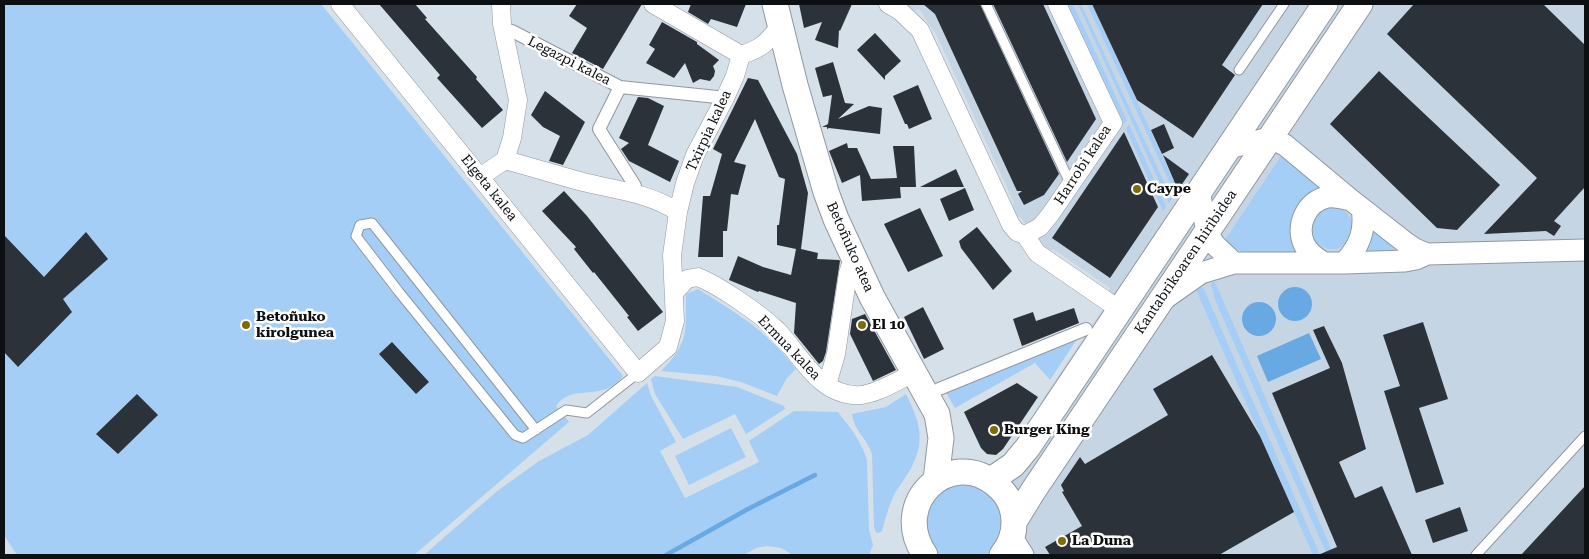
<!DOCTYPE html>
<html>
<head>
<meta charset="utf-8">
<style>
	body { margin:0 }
	#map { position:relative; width:1589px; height:559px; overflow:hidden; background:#d6e0e9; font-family:"Roboto Serif",serif }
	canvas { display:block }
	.frame { position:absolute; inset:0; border:5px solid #0d1013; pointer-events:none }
</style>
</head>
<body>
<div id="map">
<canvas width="1589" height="559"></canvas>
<div class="frame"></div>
</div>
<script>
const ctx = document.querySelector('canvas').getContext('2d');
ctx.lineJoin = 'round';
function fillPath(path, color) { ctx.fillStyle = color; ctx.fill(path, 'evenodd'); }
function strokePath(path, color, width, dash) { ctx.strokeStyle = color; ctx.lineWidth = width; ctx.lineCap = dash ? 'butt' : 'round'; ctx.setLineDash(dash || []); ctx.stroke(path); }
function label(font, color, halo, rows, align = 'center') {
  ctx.font = font + ' "Roboto Serif",serif'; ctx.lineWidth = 5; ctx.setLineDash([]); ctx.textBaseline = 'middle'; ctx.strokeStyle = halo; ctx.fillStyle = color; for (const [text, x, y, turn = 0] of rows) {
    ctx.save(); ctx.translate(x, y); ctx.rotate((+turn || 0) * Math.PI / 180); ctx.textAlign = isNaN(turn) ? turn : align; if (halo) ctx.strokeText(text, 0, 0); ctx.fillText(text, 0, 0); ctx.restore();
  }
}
const built = new Path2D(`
	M905 4H1585V555H937L1012 456 1041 412 1040 403 1112 295 1108 292 1110 288 1053 249 1048 252 1041 246 1040 242 1020 217 1016 216 1011 209 1014 203 936 34 919 9 913 11Z`);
const green = new Path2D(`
	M4 4H321L623 376C601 404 572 382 556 406L569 422 414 555H17L4 535Z
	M1068 4H1073L1127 120 1124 124Z
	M1078 4H1081L1172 199 1169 203Z
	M1087 4H1092L1178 190 1175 194Z
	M1129 124 1166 206 1163 211 1126 129Z
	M1281 156 1287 158 1323 186 1301 253 1249 255 1231 247 1225 240Z
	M1311 228a21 21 0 1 1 42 0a21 21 0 1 1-42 0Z
	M1372 228 1397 249V251L1363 255Z
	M1212 282H1215L1334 555H1327L1216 302 1211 285Z
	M1203 287 1320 555H1313L1196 290Z
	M698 289C723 305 751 321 772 342 781 350 788 360 796 369L787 378 777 396 741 382 716 376 661 371C689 343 686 332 686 294Z
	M1079 336 1050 380 1035 363 955 408 945 391Z
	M655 376 737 387 784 406 785 409 746 434 735 414 683 439 655 394 651 379Z
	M647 383 651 396 676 442 660 451 685 498 759 462 749 441 794 411 838 412 854 433 863 449 867 460 869 529 873 545 869 555H793L781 548 767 546 756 548 744 555H424L496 492 539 461 588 435Z
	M906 394C918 418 926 438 913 464 908 476 898 486 893 497 888 508 885 520 882 531L879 533 876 532 874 527 872 454C867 438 854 431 852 414L886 407Z
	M731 428 746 457 689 485 675 456Z
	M972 483 995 496 1005 520 997 546 987 555H942C916 540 923 501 946 487 952 483 965 484 972 483Z`);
const water = new Path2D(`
	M1278 304a17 17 0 1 1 34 0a17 17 0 1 1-34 0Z
	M1242 319a17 17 0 1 1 34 0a17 17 0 1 1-34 0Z
	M1309 333 1321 359 1268 382 1257 356Z`);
const stream = new Path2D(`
	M666 555 748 509 815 475`);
const building = new Path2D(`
	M379 4H415L427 18 425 19 477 77 476 79 503 110 482 128 437 78 440 75Z
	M577 4H642L603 69 572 53 587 28 569 16Z
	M691 4H746L737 27 711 19 708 24 688 12Z
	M799 4H852L840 31 839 30 838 48 815 40 822 22 804 28Z
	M923 4H980L1059 174 1044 195 1024 205 1018 194 1022 191H1017L935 14Z
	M993 4H1043L1096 119 1067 162Z
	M1092 4H1263L1222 65 1235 75 1193 138 1137 100Z
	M1414 4H1543L1585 45V187L1554 221 1561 226 1554 236 1546 231 1484 234 1537 178 1387 34Z
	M662 22 697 42V44L719 60 713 66 715 71 714 76 710 81 700 79 693 83 685 63 674 78 646 63 655 49 649 45Z
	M875 33 901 61 885 76V80L857 50Z
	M833 62 845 103 854 104 838 119 869 106 882 108 880 134 829 128 827 129V127H822L828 124 832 95 823 97 815 68Z
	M1379 71 1500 185 1457 230 1437 228 1330 124Z
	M748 78 758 80 797 154 808 193 801 249 818 253 817 259 839 260 840 261 826 352 823 361 819 364 794 333 796 303 759 291 758 292 729 280 738 256 763 267 791 275 796 249 777 245V225H779L785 179 779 177 755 119 734 162 746 165 738 195 731 194 727 231H723V257H698L703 196H710L722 154 713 149Z
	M918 85 932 119 909 129 907 124H905L893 96Z
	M545 91 585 122 563 165 549 161 560 136 543 127 531 115Z
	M638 97 648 98 664 106 648 145 679 161 670 182 629 161 621 149 629 143 619 138Z
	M1164 124 1174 148 1162 154 1151 130Z
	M1124 132 1158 207 1110 278 1052 238Z
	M847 143 848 148H857L871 179 897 178 893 146H914L916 187H900L901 198 862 201 860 175 842 183 829 151Z
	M1163 155 1189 174 1178 190Z
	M956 169 964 187H920Z
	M965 188 974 210 949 221 940 199Z
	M564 191 587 216 663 312 638 331 627 317 629 316 594 272 593 273 574 249 576 247 542 211Z
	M920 208 943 256 908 272 884 224Z
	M977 227 1012 271 993 290 961 248 959 241Z
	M86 232 108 259 63 299 72 312 18 367 4 352V235L44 277Z
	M923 307 944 349 924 359 904 317Z
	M1074 308 1079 323 1022 346 1013 319 1033 312 1036 321Z
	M865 314 896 370 873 381 850 334 852 319Z
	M1423 322 1448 399 1419 408 1444 484 1416 493 1384 391 1400 386 1383 335Z
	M1324 326 1342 363 1366 449 1339 462 1355 498 1382 486 1412 555H1318L1337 547 1272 393 1330 368 1313 330Z
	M392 342 429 382 416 394 379 354Z
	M1212 355 1260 436 1294 512 1219 555H1050L1045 547 1082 526 1062 492 1064 491 1061 485 1080 457 1085 464 1168 415 1153 389Z
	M1017 383 1038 397 1003 449 996 455 987 454 981 448 964 412Z
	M137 394 158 415 118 454 96 434Z
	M1585 486V555H1521Z
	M1460 507 1468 531 1433 543 1425 520Z`);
const service = new Path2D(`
	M986 4 1071 185
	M1239 70 1284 4
	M536 430 372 223 360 225 356 236 399 292 515 435 523 438 566 410 587 413 638 373
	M1476 555 1585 436`);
const pedestrian = new Path2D(`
	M512 31 620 87 717 97
	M620 87 599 129 635 186
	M939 389 1086 329`);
const minor = new Path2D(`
	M340 4 638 373 668 347 675 321 672 255 678 212 685 183 695 155 725 98 735 76 741 55
	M653 4 741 55C763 48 766 43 781 25
	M888 4 900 11 920 30 1011 225 1017 232 1025 235 1037 253 1120 310
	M505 160C531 167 557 175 583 182 616 190 649 193 678 212
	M480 177 505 160 512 138 518 100 502 24 501 4
	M1025 235 1040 227 1050 215 1113 123 1057 4
	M674 293 687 279 698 277C720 286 759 313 777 330 801 355 820 398 861 395 879 393 898 380 914 373
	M827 385 836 354 848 273 853 258`);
const tertiary = new Path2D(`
	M1228 148 1270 138 1285 145 1351 200 1406 243 1415 249 1427 254
	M1199 191 1207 232 1214 244 1234 263
	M1324 263C1316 258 1308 253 1304 244 1296 225 1306 202 1327 197 1334 196 1343 198 1351 200
	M1344 263C1359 247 1366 231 1362 209
	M1164 299 1201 273 1234 263H1344L1405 261 1416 259 1427 254 1585 250
	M1012 538 1023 555`);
const secondary = new Path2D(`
	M775 4 795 85 826 192 836 219 872 297 937 414 941 438 936 480
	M991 480 1013 465 1028 447 1325 4
	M1014 522 1033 491 1360 4
	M925 555C889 502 951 447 995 484 1004 491 1011 501 1013 512 1016 528 1012 543 1002 555`);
const markers = [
	[1137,189,5,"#7d6b04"],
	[246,325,5,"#7d6b04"],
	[862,325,5,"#7d6b04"],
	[994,430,5,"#7d6b04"],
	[1062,541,5,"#7d6b04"]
];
const streetNames = [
	["Legazpi kalea",569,61,27],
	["Txirpia kalea",709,131,-65],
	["Harrobi kalea",1083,165,-57],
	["Elgeta kalea",489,188,51],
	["Betoñuko atea",850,247,66],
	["Kantabrikoaren hiribidea",1186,262,-56],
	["Ermua kalea",789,348,46]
];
const poiNames = [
	["Caype",1147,189],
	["Betoñuko",256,317],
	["kirolgunea",256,333],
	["El 10",872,325],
	["Burger King",1004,430],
	["La Duna",1072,541]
];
fillPath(built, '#c6d5e4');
fillPath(green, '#a4cef6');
fillPath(water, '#68a8e3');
strokePath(stream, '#68a8e3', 4.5);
fillPath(building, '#2b323a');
strokePath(service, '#8f98a0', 11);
strokePath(pedestrian, '#8f98a0', 14);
strokePath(minor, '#8f98a0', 19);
strokePath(tertiary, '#8f98a0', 23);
strokePath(secondary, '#8f98a0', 27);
strokePath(service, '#fff', 9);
strokePath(pedestrian, '#fff', 12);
strokePath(minor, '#fff', 18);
strokePath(tertiary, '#fff', 21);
strokePath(secondary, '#fff', 25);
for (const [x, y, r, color] of markers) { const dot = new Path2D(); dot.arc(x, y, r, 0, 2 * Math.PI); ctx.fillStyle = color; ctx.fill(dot); strokePath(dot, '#fff', 2); }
label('14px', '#0d1013', '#fff', streetNames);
label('bold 14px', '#0d1013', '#fff', poiNames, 'left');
</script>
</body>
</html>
